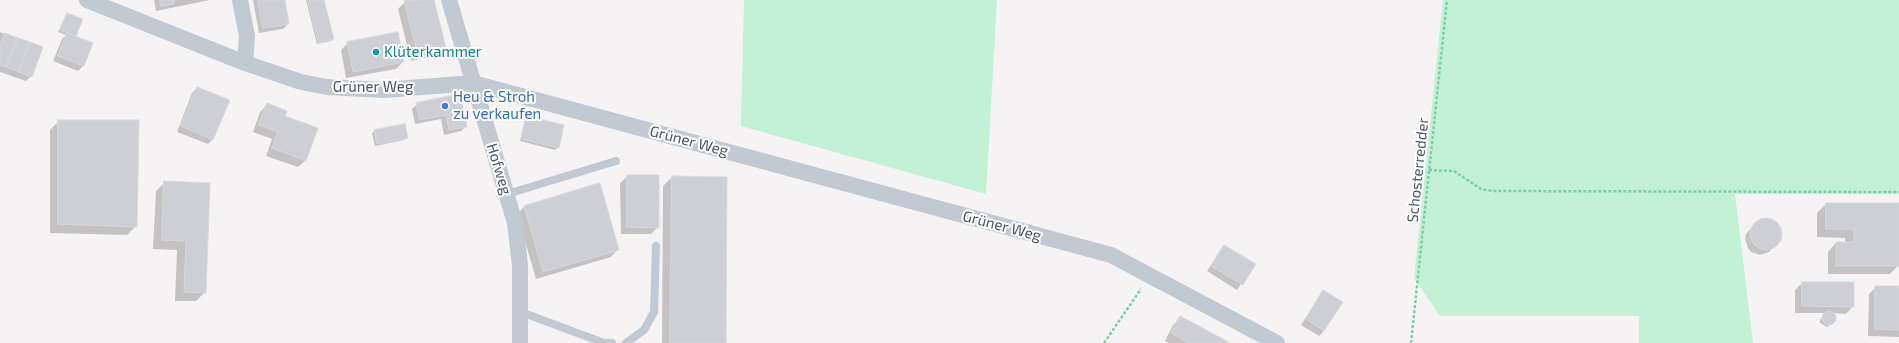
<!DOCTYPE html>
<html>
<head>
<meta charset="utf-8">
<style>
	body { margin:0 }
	canvas { display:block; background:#f5f3f3 }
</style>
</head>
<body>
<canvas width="1899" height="343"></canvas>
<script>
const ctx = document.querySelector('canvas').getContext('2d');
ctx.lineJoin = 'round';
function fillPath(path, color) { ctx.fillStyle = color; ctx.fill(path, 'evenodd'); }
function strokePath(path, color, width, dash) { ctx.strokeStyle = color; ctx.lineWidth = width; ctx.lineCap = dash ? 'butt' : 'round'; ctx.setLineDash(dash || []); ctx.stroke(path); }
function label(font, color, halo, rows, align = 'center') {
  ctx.font = font + ' "Exo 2",sans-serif'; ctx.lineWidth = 4; ctx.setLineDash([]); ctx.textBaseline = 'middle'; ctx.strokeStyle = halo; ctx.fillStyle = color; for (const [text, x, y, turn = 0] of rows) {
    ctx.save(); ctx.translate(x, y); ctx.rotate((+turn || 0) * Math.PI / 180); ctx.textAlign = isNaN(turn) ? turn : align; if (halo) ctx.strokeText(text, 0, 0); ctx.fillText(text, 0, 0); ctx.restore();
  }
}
const green = new Path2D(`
	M744 0H997L986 194 741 126Z
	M1443 0H1899V194H1735L1753 343H1639V316H1440L1414 278Z`);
const shadow = new Path2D(`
	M154 0H210L156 11Z
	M253 0H284L288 24 283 29 259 33Z
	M306 0H323L333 39 331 41 317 44Z
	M411 0H433L444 48 437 55 411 61 398 9 405 2Z
	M67 14 82 20 75 37 92 44 83 66 78 71 53 61 62 39 66 35 58 32Z
	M0 32 42 48 31 76 26 81 0 72Z
	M348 43 403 62 396 69 346 78 341 50Z
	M197 88 213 139 208 144 177 132 192 93Z
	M460 96 466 126 461 131 444 135 441 119 415 124 412 109 417 104Z
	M267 105 283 116 306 160 298 167 266 156 272 139 253 132 260 112Z
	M527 117 558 147 555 150 520 141 525 119Z
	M59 121 136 226 127 235 50 233V130Z
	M375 131 406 138 404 140 375 146 372 133Z
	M628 176 658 227 651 234H621L620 183Z
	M672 177 725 343H662L663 186Z
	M165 182 205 292 196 301H175L177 250 153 249 156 191Z
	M1826 204H1899V265L1890 274H1828V252L1836 243H1845V238L1817 237V213Z
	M524 207 618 249 611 257 536 279 517 214Z
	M1768 220 1777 225 1781 234 1780 239 1769 252 1760 255 1751 252 1748 248 1745 239 1746 234 1758 221Z
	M1224 246 1254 265 1237 290 1207 271Z
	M1802 283 1853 306 1846 314 1832 313 1834 317 1833 322 1827 327 1820 323V320L1825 313H1795V290Z
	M1876 287H1899V337L1868 336 1869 294Z
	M1324 292V331L1319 336 1301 325 1319 297Z
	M1181 318 1228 343H1169L1165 341 1173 325Z`);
const building = new Path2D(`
	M160 0H174V4L161 6Z
	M258 0H285L289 24 263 28Z
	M308 0H324L334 39 319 43Z
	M434 0 446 48 418 55 404 1Z
	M67 13 83 19 76 36 60 30Z
	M398 32 404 62 353 72 347 42Z
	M5 33 18 38 6 67 0 65V46Z
	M67 33 93 43 84 66 58 56Z
	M18 38 30 42 19 72 6 67Z
	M30 42 43 47 32 77 19 72Z
	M197 87 230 100 213 140 181 126Z
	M460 94 467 127 449 130 446 115 420 120 416 103Z
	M267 103 287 111 285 116 318 128 306 161 272 148 278 132 259 125Z
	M527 116 564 125 559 148 522 139Z
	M58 120H139L137 227 58 224Z
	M405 124 408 138 377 144 374 130Z
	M627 175H659V228L627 227Z
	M672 176 727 177 726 343H670Z
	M164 181 210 183 206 293 184 292 186 241 162 240Z
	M600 183 619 250 543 272 524 206Z
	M1826 203H1899V266H1836V242H1854V229H1826Z
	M1750 234a16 16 0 1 1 32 0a16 16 0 1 1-32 0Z
	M1224 245 1256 264 1243 285 1211 266Z
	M1802 282H1854V307L1802 306Z
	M1875 286H1899V330L1875 329Z
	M1323 290 1343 302 1324 331 1306 319Z
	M1822 318a7 7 0 1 1 14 0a7 7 0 1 1-14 0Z
	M1180 316 1197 325 1230 343H1189L1171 333Z`);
const path = new Path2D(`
	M1429 170 1454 171 1481 189 1492 191 1899 192
	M1104 343 1141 289
	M1411 343 1447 0`);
const service = new Path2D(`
	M507 194 616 161
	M521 312 604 343H612
	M626 343 644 330 654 312 656 246`);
const minor = new Path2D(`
	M87 0 245 63 301 82 327 87 384 90 473 83 1111 255 1277 343
	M240 0 247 36 245 63
	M449 0 515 223 520 265V343`);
const markers = [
	[376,52,4,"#0f9aa8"],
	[445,106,4,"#3f7fe0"]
];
const cultureNames = [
	["Klüterkammer",384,52]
];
const streetNames = [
	["Grüner Weg",373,87],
	["Grüner Weg",689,141,15],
	["Hofweg",499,169,73],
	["Schosterredder",1418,170,-84],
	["Grüner Weg",1002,226,15]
];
const shopNames = [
	["Heu & Stroh",453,97],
	["zu verkaufen",453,114]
];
fillPath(green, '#c3f1d5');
fillPath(shadow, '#0003');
fillPath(building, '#cdcfd5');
strokePath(building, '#d7d9de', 1);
strokePath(path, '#7ad0a6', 2.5, [3, 2]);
strokePath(service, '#c1cad2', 8);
strokePath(minor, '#c1cad2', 16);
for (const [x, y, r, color] of markers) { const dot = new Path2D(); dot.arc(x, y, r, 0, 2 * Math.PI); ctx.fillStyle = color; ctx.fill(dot); strokePath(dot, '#fff', 1.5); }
label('15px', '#0d838f', '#fff', cultureNames, 'left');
label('15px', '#4a5661', '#fff', streetNames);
label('15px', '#366cbe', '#fff', shopNames, 'left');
</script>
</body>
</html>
